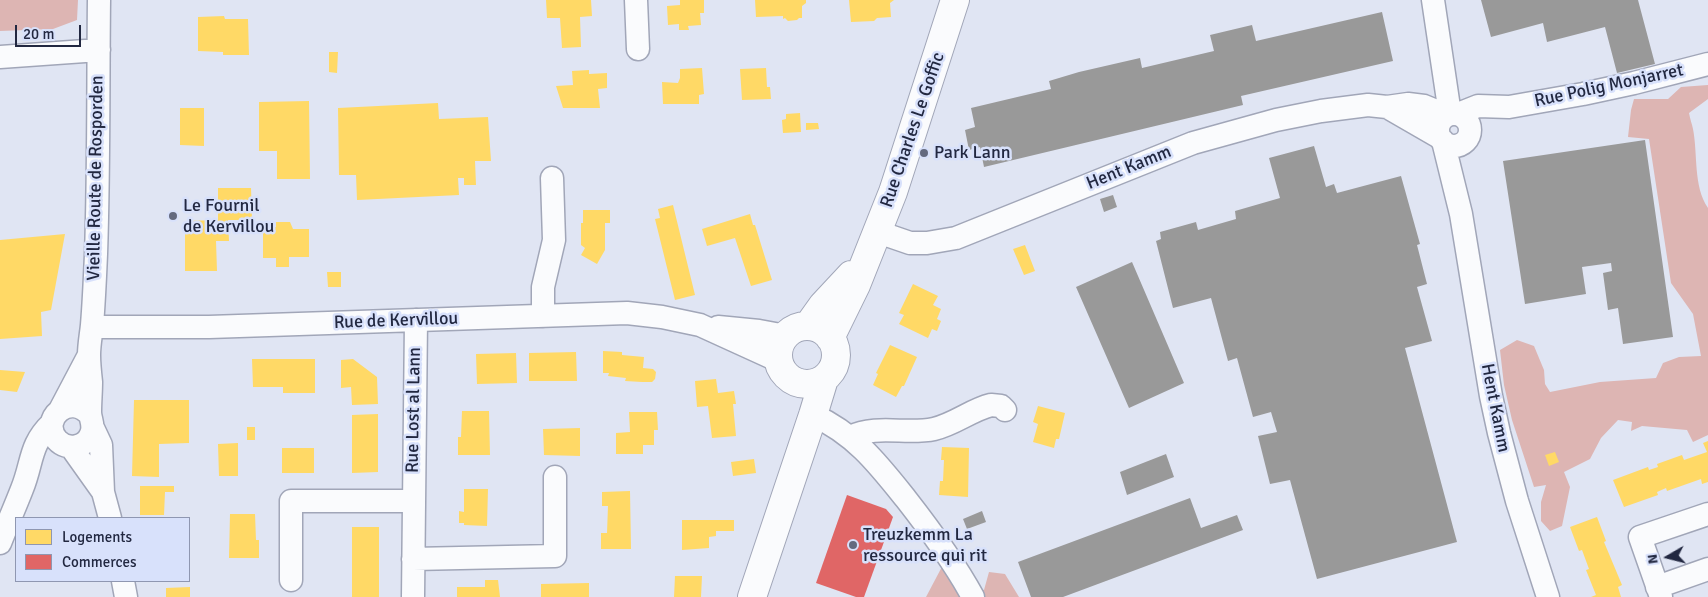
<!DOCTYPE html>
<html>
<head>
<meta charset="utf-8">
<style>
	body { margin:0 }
	#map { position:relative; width:1708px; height:597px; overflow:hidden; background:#e0e5f3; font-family:Signika,sans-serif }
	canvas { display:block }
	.legend { position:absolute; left:15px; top:517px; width:175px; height:65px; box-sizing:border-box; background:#d8e1fb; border:1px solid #8f97b1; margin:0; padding:6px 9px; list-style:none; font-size:15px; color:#222841 }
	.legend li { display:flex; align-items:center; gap:10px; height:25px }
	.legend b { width:25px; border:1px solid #8f97b1 }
	.north { position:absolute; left:1643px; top:532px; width:50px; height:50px; -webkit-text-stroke:4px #d8e1fb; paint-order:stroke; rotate:262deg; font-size:14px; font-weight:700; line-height:20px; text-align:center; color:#222841 }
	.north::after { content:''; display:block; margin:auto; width:18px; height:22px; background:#222841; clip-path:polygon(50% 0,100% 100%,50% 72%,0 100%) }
	.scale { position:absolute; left:15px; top:25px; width:66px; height:22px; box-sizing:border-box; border:2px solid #222841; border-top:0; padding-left:6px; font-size:15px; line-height:18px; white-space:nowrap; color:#222841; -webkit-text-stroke:4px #d8e1fb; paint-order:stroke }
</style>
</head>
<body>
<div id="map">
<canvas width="1708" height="597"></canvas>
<ul class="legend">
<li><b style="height:14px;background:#ffd966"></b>Logements</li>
<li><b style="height:14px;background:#e06666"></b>Commerces</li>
</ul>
<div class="north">N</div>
<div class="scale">20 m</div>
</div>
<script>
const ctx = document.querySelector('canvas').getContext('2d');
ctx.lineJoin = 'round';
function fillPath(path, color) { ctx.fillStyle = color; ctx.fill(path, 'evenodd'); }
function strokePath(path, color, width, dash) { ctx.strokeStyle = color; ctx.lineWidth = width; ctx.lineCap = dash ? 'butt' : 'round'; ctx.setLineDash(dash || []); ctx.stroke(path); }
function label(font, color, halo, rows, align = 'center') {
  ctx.font = font + ' Signika,sans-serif'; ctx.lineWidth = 5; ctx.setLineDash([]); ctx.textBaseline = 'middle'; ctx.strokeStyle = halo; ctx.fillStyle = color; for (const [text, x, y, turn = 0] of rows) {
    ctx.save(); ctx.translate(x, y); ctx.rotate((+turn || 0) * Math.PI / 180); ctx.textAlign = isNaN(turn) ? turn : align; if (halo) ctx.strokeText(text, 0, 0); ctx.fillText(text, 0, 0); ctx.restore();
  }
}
const forest = new Path2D(`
	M0 0H78L77 20 53 29 0 31Z
	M1708 85V99L1689 113C1690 119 1692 124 1693 129 1698 154 1693 186 1708 208V435L1693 442 1687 430 1642 426 1631 431 1632 422 1618 420 1601 438 1590 459 1564 472 1570 487 1562 526 1550 531 1541 521V502L1546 485 1534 487 1512 420 1504 385 1500 350 1517 340 1534 346 1544 370 1545 384 1550 392 1600 382 1656 378 1663 363 1679 357 1701 356 1693 314 1671 283 1649 139 1628 137 1631 110 1634 99H1668L1681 87Z
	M945 561 962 586 984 590 989 572 1005 574 1019 597H926Z`);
const homes = new Path2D(`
	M546 0H591L592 16 580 17 581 47 562 48 560 18H547Z
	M680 0H704V13H700L701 25 688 26 689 30H679V24L668 25 667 6 680 5Z
	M755 0H806V3L802 6V18H799L797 20 788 21 785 18 783 19V16L756 17Z
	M849 0H894L890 3 891 17 877 18 874 21 851 22Z
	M224 16 225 19H248L249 55H223V52L198 51V17Z
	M329 52H338L337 73 329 72Z
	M702 68 704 94 699 95V104H663L662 82 678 83 680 78V69Z
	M766 68 767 87H770L771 99 742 100 740 69Z
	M589 70V74L607 73V88L598 89 600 108H563L556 86 573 85 572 71Z
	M309 101 310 179H277V151H259V102Z
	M438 103 439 119 488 117 491 161H475L476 185H464V178H458L459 195 357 200 356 175H339L338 108Z
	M180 108H204V146L180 145Z
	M800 113 801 132 783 133 782 120 786 119V114Z
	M806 123H818L819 129 806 130Z
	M218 188H251L252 220H228L229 241H216L217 271H185V221L218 220Z
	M673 205 695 295 675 300 655 219 660 218 658 209Z
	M583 210H610V223H605V250L597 264 581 255 585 248 581 245V223H583Z
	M750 214 753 225H755L772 280 751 286 735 238 707 246 702 229Z
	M276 222H290L293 229H309V257H289V267H276V258H263V227H276Z
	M65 234 51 310 41 312 42 336 0 339V240Z
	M1025 245 1035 271 1024 275 1013 249Z
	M327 272H341V287H328Z
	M913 284 938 296 933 305 941 309 937 319 941 321 937 331 932 329 928 338 899 324 904 315 899 313Z
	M890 345 917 357 904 386H902L896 397 873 385 878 374 876 373Z
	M603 351 622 352V355L644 357 643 368 653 369 656 372 655 379 652 382H642L625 381 626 378 608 376 609 373H603Z
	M576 352 577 381H529V353Z
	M516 353 517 383 477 384 476 354Z
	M252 359H315V393H283V387H253Z
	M353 359 377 377 378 404 352 405 351 387 341 388V360Z
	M0 370 25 372 17 392 0 390Z
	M716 379 718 393 734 391 736 404H733L736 436 712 438 708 406 697 407 695 381Z
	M134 400H189V443L159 444V477L132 476Z
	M1038 406 1065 413 1059 439H1056L1054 448 1033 442 1038 424 1033 422Z
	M462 411H489L490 455H458V437H461Z
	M629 412H657L658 430H654V445H643V454H616V433L630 432Z
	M378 414V472L352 473V415Z
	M247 427H255V440H247Z
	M580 428V456L544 455 543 429Z
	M1708 441V482L1702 484 1701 479 1667 491 1666 488 1657 492 1658 495 1624 507 1613 480 1648 467 1649 470 1658 467 1657 464 1682 455 1684 460 1707 452 1703 443Z
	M238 443V476H219L218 444Z
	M942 447 969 448 968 497 939 495 940 481H943L944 460H941Z
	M282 448H314V473H282Z
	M1555 452 1559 462 1549 466 1545 455Z
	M754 459 756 473 733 476 731 462Z
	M140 486H174V492H165L164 515H140Z
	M464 489H488L487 526 464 525V523H459V511L464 512Z
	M630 491 631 549H601V533H607L608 506H602V492Z
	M230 514H255L256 540H259V558H229Z
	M1597 517 1606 541 1604 542 1622 585 1618 587 1621 597H1591L1596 595 1586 570 1589 569 1582 550 1579 551 1570 527Z
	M682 520H734V531H716V536L709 537V548L682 550Z
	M352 527H379V597H352Z
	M675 576H702L701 597H674Z
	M485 580H498L500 597H457V587H485Z
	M589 583V597H541V584Z
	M190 587V597H166V588Z`);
const shops = new Path2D(`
	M847 495 886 509 893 517 864 597H856L816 583Z`);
const industry = new Path2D(`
	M1481 0H1638L1655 64 1617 73 1605 27 1547 42 1543 23 1491 37Z
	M1382 12 1393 61 1241 96 1243 105 984 167 980 147 969 150 965 130 975 127 971 108 1051 89 1049 81 1079 72 1140 58 1142 68 1214 51 1210 35 1252 25 1256 41Z
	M1645 140 1673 337 1623 344 1618 308 1608 310 1603 273 1612 271 1611 263 1582 267 1586 294 1525 304 1503 161Z
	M1314 146 1326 187 1334 184 1337 193 1401 176 1420 244 1417 245 1427 284 1417 287 1432 341 1405 348 1457 542 1317 579 1290 480 1270 484 1258 436 1277 432 1271 412 1253 417 1237 358 1228 361 1211 298 1173 308 1156 241 1161 239 1160 232 1196 222 1198 230 1236 219 1235 211 1280 198 1269 158Z
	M1113 195 1117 207 1104 212 1100 199Z
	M1132 262 1184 383 1129 408 1076 287Z
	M1166 454 1174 477 1127 495 1120 472Z
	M1190 498 1201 528 1237 515 1243 530 1063 597H1031L1018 562Z
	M982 511 986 522 967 529 963 519Z`);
const minor = new Path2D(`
	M636 0 638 49
	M1433 0 1450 114
	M0 57 99 50
	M1387 107 1439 137
	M1438 130a16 16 0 1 1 32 0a16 16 0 1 1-32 0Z
	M1458 114 1478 106 1509 107 1583 94 1634 83 1708 64
	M1443 141 1461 214 1491 396 1499 433 1517 501 1548 597
	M878 232 910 243H927L956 238 1193 143 1276 120 1321 111 1368 105 1387 107 1408 104 1424 106 1446 115
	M543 316V287L554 240 552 178
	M92 327H209L627 313 662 317 700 325 779 361
	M718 327 759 331 786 336
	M60 410 89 355
	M90 415C70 392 39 419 57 440 67 451 86 448 91 434 95 425 90 420 90 412 90 402 91 392 91 382 90 373 89 364 89 355 89 345 91 335 92 325 94 301 95 277 96 254 99 169 98 84 99 0
	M813 415C855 434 878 464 906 499 931 531 954 562 973 597
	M93 428 101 445 103 492 110 518
	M850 437C877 424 907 435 934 429 955 424 971 410 991 405L1001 406 1005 410
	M71 447 103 492
	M0 543C7 525 15 507 22 489 33 462 29 445 52 423
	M413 559 555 556V477
	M291 580V501H413
	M123 581 126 597
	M1657 587 1708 569
	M413 597 416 320
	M1661 597 1640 537 1708 514`);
const tertiary = new Path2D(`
	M808 326 823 305 851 275
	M778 355a29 29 0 1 1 58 0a29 29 0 1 1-58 0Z
	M830 338 856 285 893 192 955 0
	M752 597 813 415 824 379`);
const markers = [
	[924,153,5,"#646a7f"],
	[173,216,5,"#646a7f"],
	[853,545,5,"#646a7f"]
];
const streetNames = [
	["Rue Polig Monjarret",1609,86,-12],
	["Rue Charles Le Goffic",913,130,-71],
	["Hent Kamm",1129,168,-22],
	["Vieille Route de Rosporden",96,178,-89],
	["Rue de Kervillou",396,321,-2],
	["Hent Kamm",1495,408,79],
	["Rue Lost al Lann",414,410,-89]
];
const poiNames = [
	["Park Lann",934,153],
	["Le Fournil",183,206],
	["de Kervillou",183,227],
	["Treuzkemm La",863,535],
	["ressource qui rit",863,556]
];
fillPath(forest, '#ddb5b3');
fillPath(homes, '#ffd966');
fillPath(shops, '#e06666');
fillPath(industry, '#999');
strokePath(minor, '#a1a6b8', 25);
strokePath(tertiary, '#a1a6b8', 30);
strokePath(minor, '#fafbfd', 22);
strokePath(tertiary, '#fafbfd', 28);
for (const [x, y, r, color] of markers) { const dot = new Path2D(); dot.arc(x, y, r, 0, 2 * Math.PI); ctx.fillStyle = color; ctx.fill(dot); strokePath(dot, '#d8e1fb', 2); }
label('18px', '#222841', '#d8e1fb', streetNames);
label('18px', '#222841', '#d8e1fb', poiNames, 'left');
</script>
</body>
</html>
